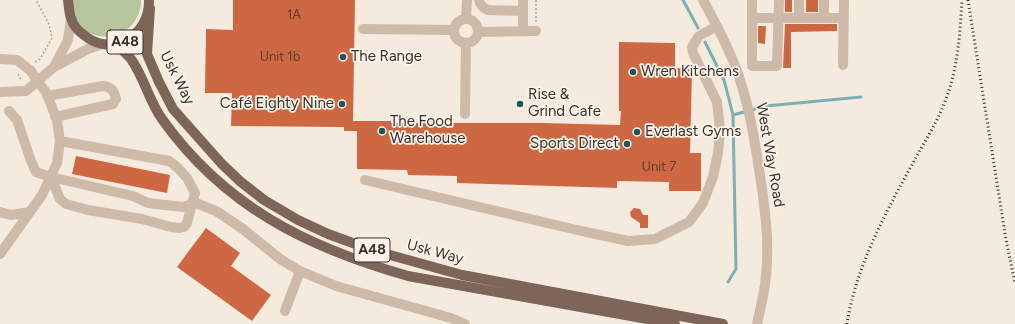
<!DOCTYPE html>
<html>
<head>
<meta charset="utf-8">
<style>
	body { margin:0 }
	canvas { display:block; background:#f4eade }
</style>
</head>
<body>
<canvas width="1015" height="324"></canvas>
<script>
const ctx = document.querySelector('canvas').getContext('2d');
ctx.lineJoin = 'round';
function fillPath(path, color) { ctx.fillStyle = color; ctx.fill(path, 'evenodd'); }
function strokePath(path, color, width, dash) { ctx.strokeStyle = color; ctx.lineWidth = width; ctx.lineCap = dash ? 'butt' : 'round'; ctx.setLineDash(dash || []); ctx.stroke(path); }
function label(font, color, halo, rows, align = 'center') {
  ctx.font = font + ' Figtree,sans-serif'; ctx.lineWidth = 3.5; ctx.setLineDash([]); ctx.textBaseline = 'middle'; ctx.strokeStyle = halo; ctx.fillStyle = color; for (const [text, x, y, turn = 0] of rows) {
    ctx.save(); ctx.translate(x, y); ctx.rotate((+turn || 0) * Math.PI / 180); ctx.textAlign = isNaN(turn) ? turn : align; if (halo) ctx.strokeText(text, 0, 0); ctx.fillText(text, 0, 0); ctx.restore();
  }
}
const green = new Path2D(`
	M72 0H141C141 41 85 51 73 12 72 9 72 4 72 0Z`);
const stream = new Path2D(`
	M683 0 698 28
	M705 42 724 80 733 115 736 269 728 282
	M733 115 766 106 861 97`);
const building = new Path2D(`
	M233 0H355L353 121H391V123H541L620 125 621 111H619V42L675 43V68L692 69 690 153H701V191H669V182L617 181V188L457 183V176L408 175 407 170 357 169V131H344V127L231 126 232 93H205L206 29 233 30Z
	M785 0H792V12H785Z
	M806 0H818V12H806Z
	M785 24H837V31L791 32V68H783Z
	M758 26H766L765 44 758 43Z
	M76 156 170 175 167 193 72 174Z
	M634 208 640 209 643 215H648V228H640V223L631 217 630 212Z
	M206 228 240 253 231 266 271 295 252 321 177 267Z`);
const path = new Path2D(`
	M536 22V0
	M35 62 40 59 52 38 49 24 36 0
	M18 74 20 77 21 81`);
const minor = new Path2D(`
	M479 0C480 5 483 8 488 10L523 11
	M523 0V31
	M703 0C714 20 725 41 734 63 749 101 755 142 761 182 766 216 770 251 765 285 763 298 760 311 757 324
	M752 0V66H777L779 0
	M752 18H844
	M799 18V0
	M824 18V0
	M466 19 467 0
	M454 31a12 12 0 1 1 24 0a12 12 0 1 1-24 0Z
	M363 29 454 30
	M478 32 536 31
	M0 59 17 60 31 71 38 82 46 92 57 120 60 141 57 163 42 195 0 254
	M843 65 844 0
	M54 67 68 40 71 18
	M0 92 26 91 54 67 88 49 102 44
	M47 96 103 86C112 87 114 91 116 99L113 104 55 117
	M9 111 17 120 31 161 36 172 51 177 133 196 148 203 183 207 189 205 193 202 216 211 243 229 280 259 300 271 336 286 451 318 465 324
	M465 114 466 43
	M51 177 60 199 66 204 88 210 142 219 171 227 180 228 184 227 187 223 195 193 187 178 177 167 169 161 60 141
	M365 180 577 230 628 241 655 239 689 222 703 203 713 177 718 153 720 130 717 102 693 53 692 47 699 36 717 26
	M0 212 11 215 30 212
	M285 311 300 271`);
const major = new Path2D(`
	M68 0C69 6 69 13 71 18 73 25 78 31 84 35 112 59 150 35 149 0
	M150 8 147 54 159 82 173 109 221 163 241 182 264 200 298 220 328 234 372 250 462 275 723 324
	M116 44C121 49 127 54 131 59 144 77 149 101 162 119 224 206 306 247 408 276L675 324`);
const rail = new Path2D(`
	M968 0 1006 240 1015 283
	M847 324C856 266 886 212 914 161 925 141 938 121 946 99 958 67 960 34 962 0`);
const markers = [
	[343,57,4,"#1b585f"],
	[633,72,4,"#1b585f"],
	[342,104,4,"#1b585f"],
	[520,104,4,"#1b585f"],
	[382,131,4,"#1b585f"],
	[637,132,4,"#1b585f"],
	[627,144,4,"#1b585f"]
];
const numberNames = [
	["1A",294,15],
	["Unit 1b",280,57],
	["Unit 7",659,167]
];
const shields = [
	[125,42,36],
	[372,250,36]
];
const shieldNames = [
	["A48",125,42],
	["A48",372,250]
];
const poiNames = [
	["The Range",351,57],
	["Wren Kitchens",641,72],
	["Rise &",528,95],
	["Grind Cafe",528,112],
	["Café Eighty Nine",334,104,"right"],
	["The Food",390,122],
	["Warehouse",390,139],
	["Everlast Gyms",645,132],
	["Sports Direct",619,144,"right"]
];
const streetNames = [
	["Usk Way",177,78,63],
	["West Way Road",770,155,80],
	["Usk Way",435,252,15]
];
fillPath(green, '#b6c59c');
strokePath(stream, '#7ab0b4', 3);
fillPath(building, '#ce6842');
strokePath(path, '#baa492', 1.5, [2, 2]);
strokePath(minor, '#cebaa8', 10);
strokePath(major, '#7d6659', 10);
strokePath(rail, '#3a2f29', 3, [1, 3]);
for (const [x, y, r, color] of markers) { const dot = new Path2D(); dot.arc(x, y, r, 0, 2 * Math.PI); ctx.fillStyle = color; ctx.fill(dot); strokePath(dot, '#fbf4eb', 1.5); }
label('13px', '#5f3d2f', null, numberNames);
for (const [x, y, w] of shields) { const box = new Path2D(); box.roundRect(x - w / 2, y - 12, w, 24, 3); ctx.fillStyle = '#fbf4eb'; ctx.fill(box); strokePath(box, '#3a2f29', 1); }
label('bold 14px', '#3a2f29', null, shieldNames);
label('15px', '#3a2f29', '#fbf4eb', poiNames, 'left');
label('15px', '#3a2f29', '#fbf4eb', streetNames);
</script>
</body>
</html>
